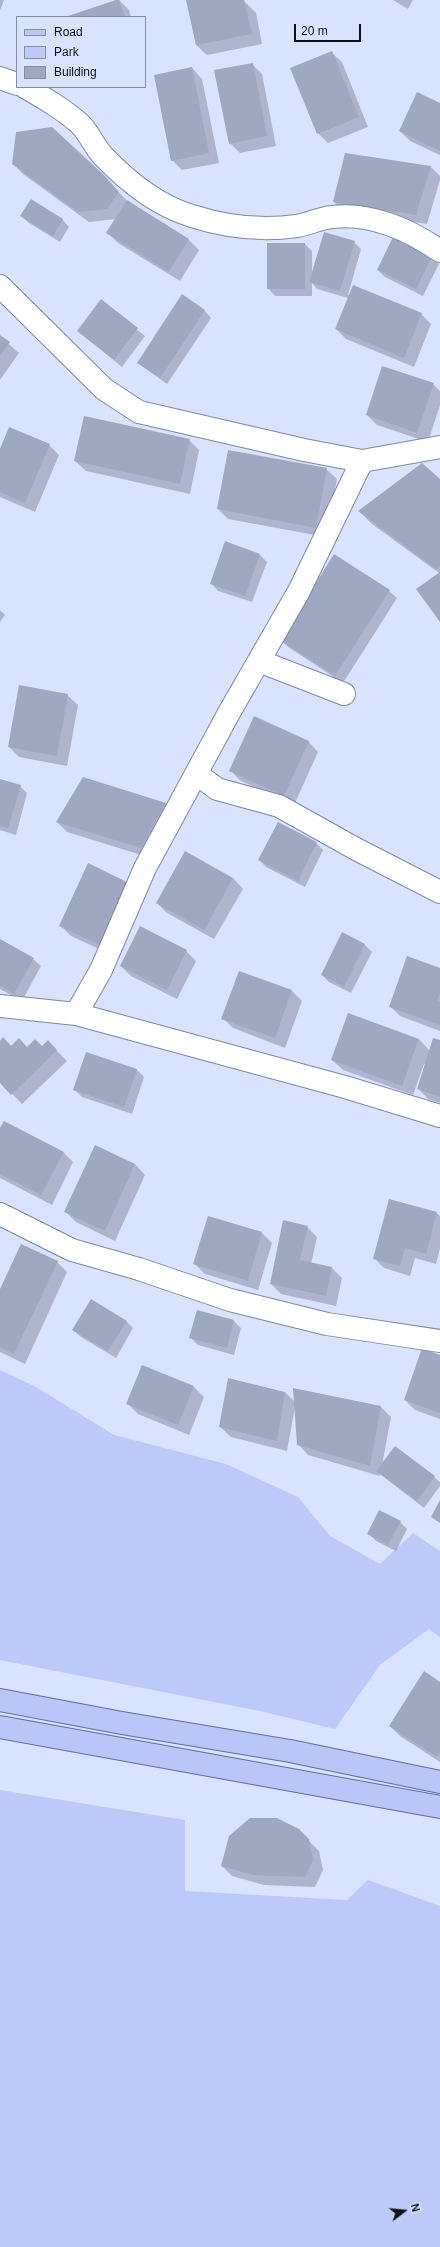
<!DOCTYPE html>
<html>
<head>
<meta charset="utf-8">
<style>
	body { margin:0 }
	#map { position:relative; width:440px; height:2247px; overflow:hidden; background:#d9e2fe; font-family:Arial,sans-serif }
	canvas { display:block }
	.legend { position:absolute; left:16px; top:16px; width:130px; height:72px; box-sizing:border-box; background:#d9e2fe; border:1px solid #878ea2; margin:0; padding:5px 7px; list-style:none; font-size:12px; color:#0d0f18 }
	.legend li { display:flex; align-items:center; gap:8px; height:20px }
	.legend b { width:20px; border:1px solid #878ea2 }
	.north { position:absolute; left:384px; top:2191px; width:40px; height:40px; -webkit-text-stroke:3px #d9e2fe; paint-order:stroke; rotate:74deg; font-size:11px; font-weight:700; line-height:16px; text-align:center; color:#0d0f18 }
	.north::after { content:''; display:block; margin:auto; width:14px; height:18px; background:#0d0f18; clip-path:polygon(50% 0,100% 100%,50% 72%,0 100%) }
	.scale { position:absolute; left:294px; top:24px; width:67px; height:18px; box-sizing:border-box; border:2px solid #0d0f18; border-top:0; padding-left:5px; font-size:12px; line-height:14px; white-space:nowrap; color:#0d0f18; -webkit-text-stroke:3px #d9e2fe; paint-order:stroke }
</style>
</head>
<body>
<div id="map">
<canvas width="440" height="2247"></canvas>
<ul class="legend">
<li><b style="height:5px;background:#b9c6f8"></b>Road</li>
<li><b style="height:11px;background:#bbcaf8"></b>Park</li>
<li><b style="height:11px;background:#9fa7c1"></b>Building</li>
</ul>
<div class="north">N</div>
<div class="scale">20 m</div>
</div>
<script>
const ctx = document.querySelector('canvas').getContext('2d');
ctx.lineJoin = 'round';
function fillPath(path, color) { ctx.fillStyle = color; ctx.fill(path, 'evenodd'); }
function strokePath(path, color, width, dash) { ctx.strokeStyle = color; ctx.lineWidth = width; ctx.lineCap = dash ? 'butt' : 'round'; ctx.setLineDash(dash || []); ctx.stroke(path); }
const green = new Path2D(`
	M0 1370 36 1387 114 1435 226 1464 298 1497 330 1536 380 1564 413 1533 440 1551V1637L429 1629 380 1665 335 1729 260 1711 0 1660Z
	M0 1790 185 1820V1891L347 1900 368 1880 440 1906V2247H0Z`);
const shadow = new Path2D(`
	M0 0H4L0 11Z
	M119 0 129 10 131 17H68Z
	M187 0H243L256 13 262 44 207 55 196 45Z
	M393 0H413L408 9Z
	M331 52 342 62 368 127 328 143 318 133Z
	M252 64 262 74 276 146 240 153 230 143Z
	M192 68 202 79 219 163 182 170 172 160Z
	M440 104V155L410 141 400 131Z
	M346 154 431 167 440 176V180L427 224 344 212 334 202Z
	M13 163 105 177 127 201 189 240 199 250 180 281 118 243 108 233 116 219 89 222 23 174Z
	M21 216 62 219 69 227 60 242 29 223Z
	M354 242 361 249 348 295 421 314 431 324 414 367 346 339 336 329 348 298 317 289 312 283V296H275L268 288 305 244 312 251V273Z
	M432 257 439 264 423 296 385 277 378 270Z
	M101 301 145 336 122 367 78 331Z
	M204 310 211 318 167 384 138 363Z
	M0 336 19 353 0 380Z
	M433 384 440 391V405L428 442 377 425 367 415Z
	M189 440 199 450 190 494 86 471 75 461Z
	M49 445 59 455 35 512 0 497V451Z
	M326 469 337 479 326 537 228 519 218 509Z
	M440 481V620L439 573 372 524 360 512Z
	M259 554 267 562 252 602 218 591 211 583Z
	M335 555 389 591 397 598 343 683 288 647 281 640Z
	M0 610 5 615 0 622Z
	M67 695 78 705 67 766 19 757 9 747Z
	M308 741 318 752 294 805 241 781 231 771Z
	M83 778 166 804 176 814 151 858 67 832 57 822Z
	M0 780 20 786 27 793 16 835 0 830Z
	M316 843 323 850 305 887 266 867 259 860Z
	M89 865 110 954 71 936 60 925Z
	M233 878 243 889 214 939 167 913 157 903Z
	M342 934 365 945 372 952 351 993 329 982 322 975Z
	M0 941 33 959 41 966 22 1001 0 989Z
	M186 951 196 961 177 999 131 976 121 966Z
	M440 969V1031L400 1016 390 1006Z
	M239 972 292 991 302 1001 285 1048 233 1028 223 1018Z
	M419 1039 430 1051 440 1041V1103L428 1099 418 1088 426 1065 424 1064 413 1095 343 1070 332 1060Z
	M0 1042 11 1047 27 1048 42 1047 48 1042 67 1061 22 1104 0 1081Z
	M136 1069 144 1077 132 1114 82 1097 75 1090Z
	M0 1130 63 1152 73 1162 52 1205 0 1178Z
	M135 1164 145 1175 115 1241 76 1222 66 1212Z
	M437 1213 440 1216V1248L436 1264 415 1258 410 1276 384 1268 374 1258Z
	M307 1227 317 1237 311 1264 332 1268 342 1278 336 1306 281 1294 271 1284Z
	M262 1233 272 1243 258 1290 205 1274 195 1264Z
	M57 1262 67 1272 25 1364 0 1352V1291Z
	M126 1321 133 1328 116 1358 81 1337 74 1330Z
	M234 1321 241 1328 234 1355 198 1345 191 1338Z
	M440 1356V1419L415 1410 405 1400Z
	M143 1366 194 1387 204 1397 189 1435 138 1414 127 1403Z
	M285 1392 295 1402 381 1407 391 1417 382 1465 434 1477 440 1482V1486L424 1508 380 1474V1476L308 1455 298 1444 295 1407 287 1451 231 1437 220 1427Z
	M400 1522 407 1529 396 1551 376 1541 368 1533Z
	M440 1683V1762L400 1736 390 1726Z
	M308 1840 319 1851 323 1870 315 1887 264 1885 232 1876 222 1866Z`);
const building = new Path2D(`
	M116 0H119L125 17H65Z
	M186 0H244L252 34 196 45Z
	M332 51 359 117 317 134 290 68Z
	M253 63 267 136 229 144 214 70Z
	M192 67 209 153 171 161 154 75Z
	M417 92 440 103V151L399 131Z
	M52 127 105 176 119 192 107 209 78 212 12 164 16 132Z
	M345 153 431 166 416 215 333 202Z
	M31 199 63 219 53 236 20 216Z
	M127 200 189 239 169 272 106 233Z
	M324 232 355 241 340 291 309 282Z
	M393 237 432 256 416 289 377 270Z
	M267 243H305V289H267Z
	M353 285 422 313 404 358 335 329Z
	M182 294 205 310 160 378 137 363Z
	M101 299 138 328 114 360 77 331Z
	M0 335 10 342 0 356Z
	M382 366 434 383 417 433 366 415Z
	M84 416 190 439 180 484 74 461Z
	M9 427 50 444 25 503 0 492V449Z
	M228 450 327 468 316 528 217 509Z
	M422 463 440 479V566L436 569 358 511Z
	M225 541 260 554 245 596 210 584Z
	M334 554 390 590 335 676 280 640Z
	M440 572V622L416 589Z
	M19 685 68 694 57 756 8 747Z
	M254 716 309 741 284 796 229 771Z
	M83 777 166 803 141 848 56 822Z
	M0 779 21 785 8 828 0 826Z
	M278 822 317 842 298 881 258 860Z
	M185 851 233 878 204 930 156 903Z
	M88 863 129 883 100 945 59 926Z
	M140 926 187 950 167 990 120 966Z
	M342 932 365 944 344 987 321 975Z
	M0 939 34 958 14 994 0 986Z
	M407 956 440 968V993L437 1001 440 1002V1025L389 1007Z
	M239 971 292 990 275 1038 221 1019Z
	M348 1013 419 1039 402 1086 331 1060Z
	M3 1037 11 1046 19 1038 27 1047 35 1039 42 1046 48 1040 57 1050 11 1095 0 1083V1041Z
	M433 1038 440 1040V1097L417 1089Z
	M86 1052 137 1069 124 1107 73 1090Z
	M4 1121 64 1152 41 1195 0 1174V1128Z
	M95 1145 135 1164 105 1231 64 1212Z
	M389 1199 437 1212 426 1254 405 1248 400 1266 373 1259Z
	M208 1216 262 1232 248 1281 193 1264Z
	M283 1220 308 1226 300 1260 332 1267 326 1296 270 1284Z
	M21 1244 58 1261 14 1354 0 1347V1289Z
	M91 1299 127 1321 108 1351 72 1330Z
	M197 1310 234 1320 227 1348 189 1338Z
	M422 1348 440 1355V1413L404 1400Z
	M142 1365 194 1386 178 1425 126 1404Z
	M228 1378 285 1392 277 1441 219 1427Z
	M293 1388 381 1406 370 1466 297 1445Z
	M395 1446 435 1476 417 1501 376 1471Z
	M440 1500V1523L431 1517Z
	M379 1510 401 1521 388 1545 367 1534Z
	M424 1671 440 1682V1752L437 1757 389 1726Z
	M250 1818H277L299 1829 309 1839 313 1860 305 1877 253 1875 221 1866 229 1836Z`);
const minor = new Path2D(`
	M0 78 17 84
	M25 87C44 98 63 109 80 124 89 133 94 146 103 156 127 181 158 206 192 216 226 227 261 231 297 226 309 224 320 218 332 217 370 212 410 230 440 251
	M0 286 104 389 139 412 304 450 362 461 440 447
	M259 661 344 694
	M197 774 217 789 279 806 356 849 440 892
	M0 1006 76 1014 345 1087 440 1116
	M76 1014 101 970 145 868 230 711 299 591 362 461
	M0 1214 72 1250 139 1269 230 1300 327 1324 440 1341`);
const major = new Path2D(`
	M0 1700 122 1723 290 1751 440 1782
	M0 1727 440 1807`);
fillPath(green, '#bbcaf8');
fillPath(shadow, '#0003');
fillPath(building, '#9fa7c1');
strokePath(minor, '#8088a1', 24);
strokePath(major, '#5e6da6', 24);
strokePath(minor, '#fff', 22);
strokePath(major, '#b9c6f8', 22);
</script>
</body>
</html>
